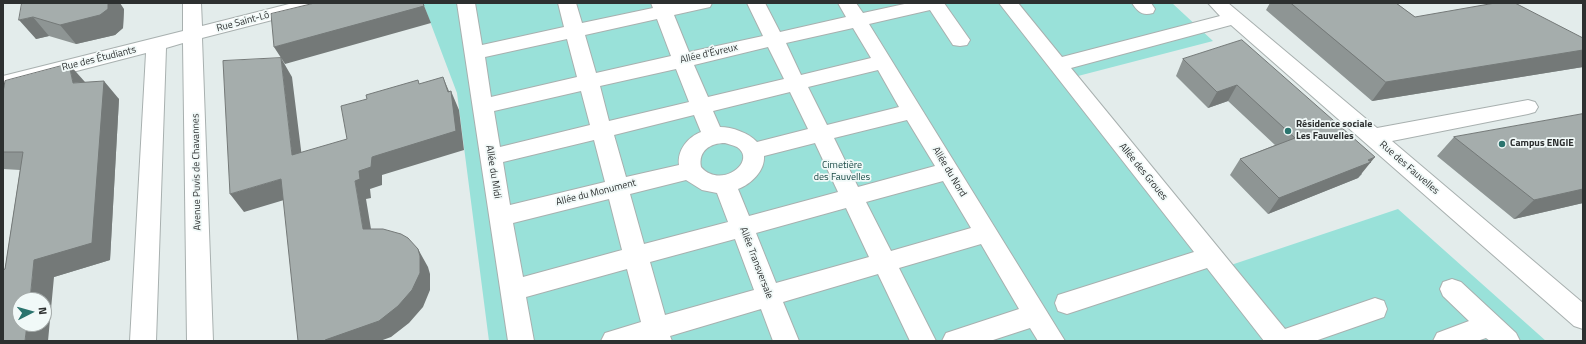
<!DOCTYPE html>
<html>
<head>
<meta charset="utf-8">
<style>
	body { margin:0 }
	#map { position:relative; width:1586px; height:344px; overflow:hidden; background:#e3eceb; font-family:"Titillium Web",sans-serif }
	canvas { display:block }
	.frame { position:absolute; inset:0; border:4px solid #2d3030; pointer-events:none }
	.north { position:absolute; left:12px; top:292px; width:40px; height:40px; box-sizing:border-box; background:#f1f9f8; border:1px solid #a3a9a8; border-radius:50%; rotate:84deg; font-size:11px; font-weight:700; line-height:16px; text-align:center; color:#2d3030 }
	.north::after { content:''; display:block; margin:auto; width:14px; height:18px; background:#2b746e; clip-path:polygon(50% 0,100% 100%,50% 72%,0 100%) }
</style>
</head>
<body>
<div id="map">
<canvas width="1586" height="344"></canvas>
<div class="frame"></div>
<div class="north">N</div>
</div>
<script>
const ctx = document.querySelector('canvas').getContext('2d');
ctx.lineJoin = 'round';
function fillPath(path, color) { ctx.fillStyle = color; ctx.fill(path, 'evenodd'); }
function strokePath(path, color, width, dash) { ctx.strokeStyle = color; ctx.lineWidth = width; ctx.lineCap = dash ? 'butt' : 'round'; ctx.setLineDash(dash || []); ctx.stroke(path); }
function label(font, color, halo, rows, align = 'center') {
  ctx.font = font + ' "Titillium Web",sans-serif'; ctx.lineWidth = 3.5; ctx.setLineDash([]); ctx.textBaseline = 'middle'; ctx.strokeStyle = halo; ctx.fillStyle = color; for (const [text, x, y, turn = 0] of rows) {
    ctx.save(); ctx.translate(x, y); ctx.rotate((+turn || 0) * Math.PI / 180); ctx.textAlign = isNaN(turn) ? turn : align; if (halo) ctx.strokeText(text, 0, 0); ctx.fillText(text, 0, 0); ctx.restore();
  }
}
const green = new Path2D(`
	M423 3H1172L1213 41 1078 76 1231 265 1398 209 1546 341H489L457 93Z`);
const minor = new Path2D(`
	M183 3H201L202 26 293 3H325L323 7 202 38 213 341H187L183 43 166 48 156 341H130L146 53 3 90V76L183 31Z
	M457 3H475L482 45 564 27 558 3H576L582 23 653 8 651 3H669L670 4 712 3 710 7 674 15 689 52 763 36 747 3H765L780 32 846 17 838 3H856L863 13 909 3H944L970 40 967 45 960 46 953 45 930 10 869 24 1065 341H1038L1030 328 990 341H942L946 333 1019 309 981 244 899 268 936 341H910L878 274 783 302 799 341H773L761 309 670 336 672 341H601L605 333 641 322 627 269 526 297 534 341H508ZM657 19 671 56 596 73 585 35ZM853 28 871 58 801 75 786 43ZM567 39 577 77 491 97 485 57ZM768 47 784 79 708 97 694 65ZM676 69 689 102 609 121 600 86ZM878 70 899 107 827 125 808 87ZM581 91 590 125 500 147 494 111ZM790 92 808 129 757 142C749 133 732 127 720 127L713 111ZM694 115 701 132C688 137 677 150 679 165L626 177 614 135ZM907 120 935 166 858 187 834 138ZM594 140 605 182 510 205 503 162ZM725 143C728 144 733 145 737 147 758 161 721 190 701 167 698 151 710 143 725 143ZM815 143 838 192 749 216 738 189C751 184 765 171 764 156ZM686 180 702 190 717 193 728 222 644 244 630 194ZM943 181 971 228 891 251 866 202ZM609 199 622 250 523 277 513 223ZM846 208 869 257 776 283 756 233ZM735 239 754 290 665 315 650 262Z
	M999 3H1018L1062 57 1220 16 1208 3H1228L1377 128 1528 100 1535 102 1538 107 1535 112 1528 114 1392 141 1583 303V329L1574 326 1231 25 1071 68 1285 329 1375 298 1384 301 1387 309 1384 317 1315 341H1264L1207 268 1067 314 1058 311 1055 303 1058 295 1194 252Z
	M1132 3H1151L1155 9 1153 13C1142 16 1138 12 1132 3Z
	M1452 279 1461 282 1516 333 1520 341H1490L1486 338 1477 341H1433L1437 333 1469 321 1443 296 1440 289 1443 282Z`);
const wall = new Path2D(`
	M22 3 124 9 123 28 115 35 76 44 49 36 36 39Z
	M1270 3H1396L1415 17 1583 38V67L1372 101 1266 10Z
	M1242 40 1362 174 1358 178 1268 214 1230 175 1240 159 1275 145 1228 101 1208 108 1176 76 1183 59Z
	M85 82 119 99 110 260 54 277 5 269 20 170 3 169V92Z
	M1583 114V203L1514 219 1437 156 1454 137Z`);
const shadedWall = new Path2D(`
	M108 3H120L124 9 123 28 115 35 76 44 60 25Z
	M423 3 431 23 285 64 274 47Z
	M33 17 49 36 36 39 19 20Z
	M1583 50V67L1372 101 1386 82Z
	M281 58 292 77 304 174 292 155Z
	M69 64 85 82 73 83Z
	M443 77 451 96V91L459 110 464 150 382 175V185L370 189 371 198 366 199 374 247 363 229 355 181 359 171 372 157 448 92Z
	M104 81 119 99 110 260 54 277 48 341H25L27 324H44V300H30L34 260Z
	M1237 85 1228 101 1208 108 1217 92Z
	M1375 157 1358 178 1268 214 1279 198Z
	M281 179 294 197 244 212 230 194Z
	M1583 189V203L1514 219 1534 200Z
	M418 249 428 267 430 274V290L423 307 409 323 391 337 380 341H325V340Z`);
const building = new Path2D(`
	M22 3H108V9L100 15 60 25 33 17 19 20Z
	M315 3H423L424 6 274 47 271 14Z
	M1291 3H1396L1415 17 1495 3H1515L1583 38V50L1386 82Z
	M1242 40 1375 157 1368 160 1371 162 1279 198 1240 159 1295 138 1237 85 1217 92 1183 59Z
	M281 58 292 155 347 139 341 106 367 99 366 95 418 80 419 84 443 77 448 92 451 91 456 131 372 157 371 167 359 171 360 179 355 181 363 229H383L401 234 408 238 418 249 420 256V273L412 290 398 306 379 321 325 340V341H298L281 179 230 194 223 61Z
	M69 64 73 83 104 81 92 243 34 260 30 300H20V324H27L25 341H3V270L5 269 23 152H3V92L5 81Z
	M1583 114V189L1534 200 1454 137Z`);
const markers = [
	[1288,131,4,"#2b746e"],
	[1502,144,4,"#2b746e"]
];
const streetNames = [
	["Rue Saint-Lô",243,22,-15],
	["Allée d'Évreux",709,54,-13],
	["Rue des Étudiants",99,59,-14],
	["Rue des Fauvelles",1409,168,41],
	["Avenue Puvis de Chavannes",197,172,-91],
	["Allée du Midi",493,172,81],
	["Allée du Nord",949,172,59],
	["Allée des Groues",1143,172,51],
	["Allée du Monument",596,193,-14],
	["Allée Transversale",756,263,69]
];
const poiNames = [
	["Résidence sociale",1296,125],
	["Les Fauvelles",1296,137],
	["Campus ENGIE",1510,144]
];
const parkNames = [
	["Cimetière",842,166],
	["des Fauvelles",842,178]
];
fillPath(green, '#99e1d9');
strokePath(minor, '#a8b0af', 2);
fillPath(minor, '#fff');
fillPath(wall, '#8e9594');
fillPath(shadedWall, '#747978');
fillPath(building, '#a5adac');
strokePath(building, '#747978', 1);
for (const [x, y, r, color] of markers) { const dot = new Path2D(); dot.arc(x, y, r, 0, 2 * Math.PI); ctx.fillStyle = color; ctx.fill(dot); strokePath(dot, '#f1f9f8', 1.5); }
label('10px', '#2d3030', '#f1f9f8', streetNames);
label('bold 10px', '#2d3030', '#f1f9f8', poiNames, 'left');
label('10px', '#1b4945', '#f1f9f8', parkNames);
</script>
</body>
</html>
